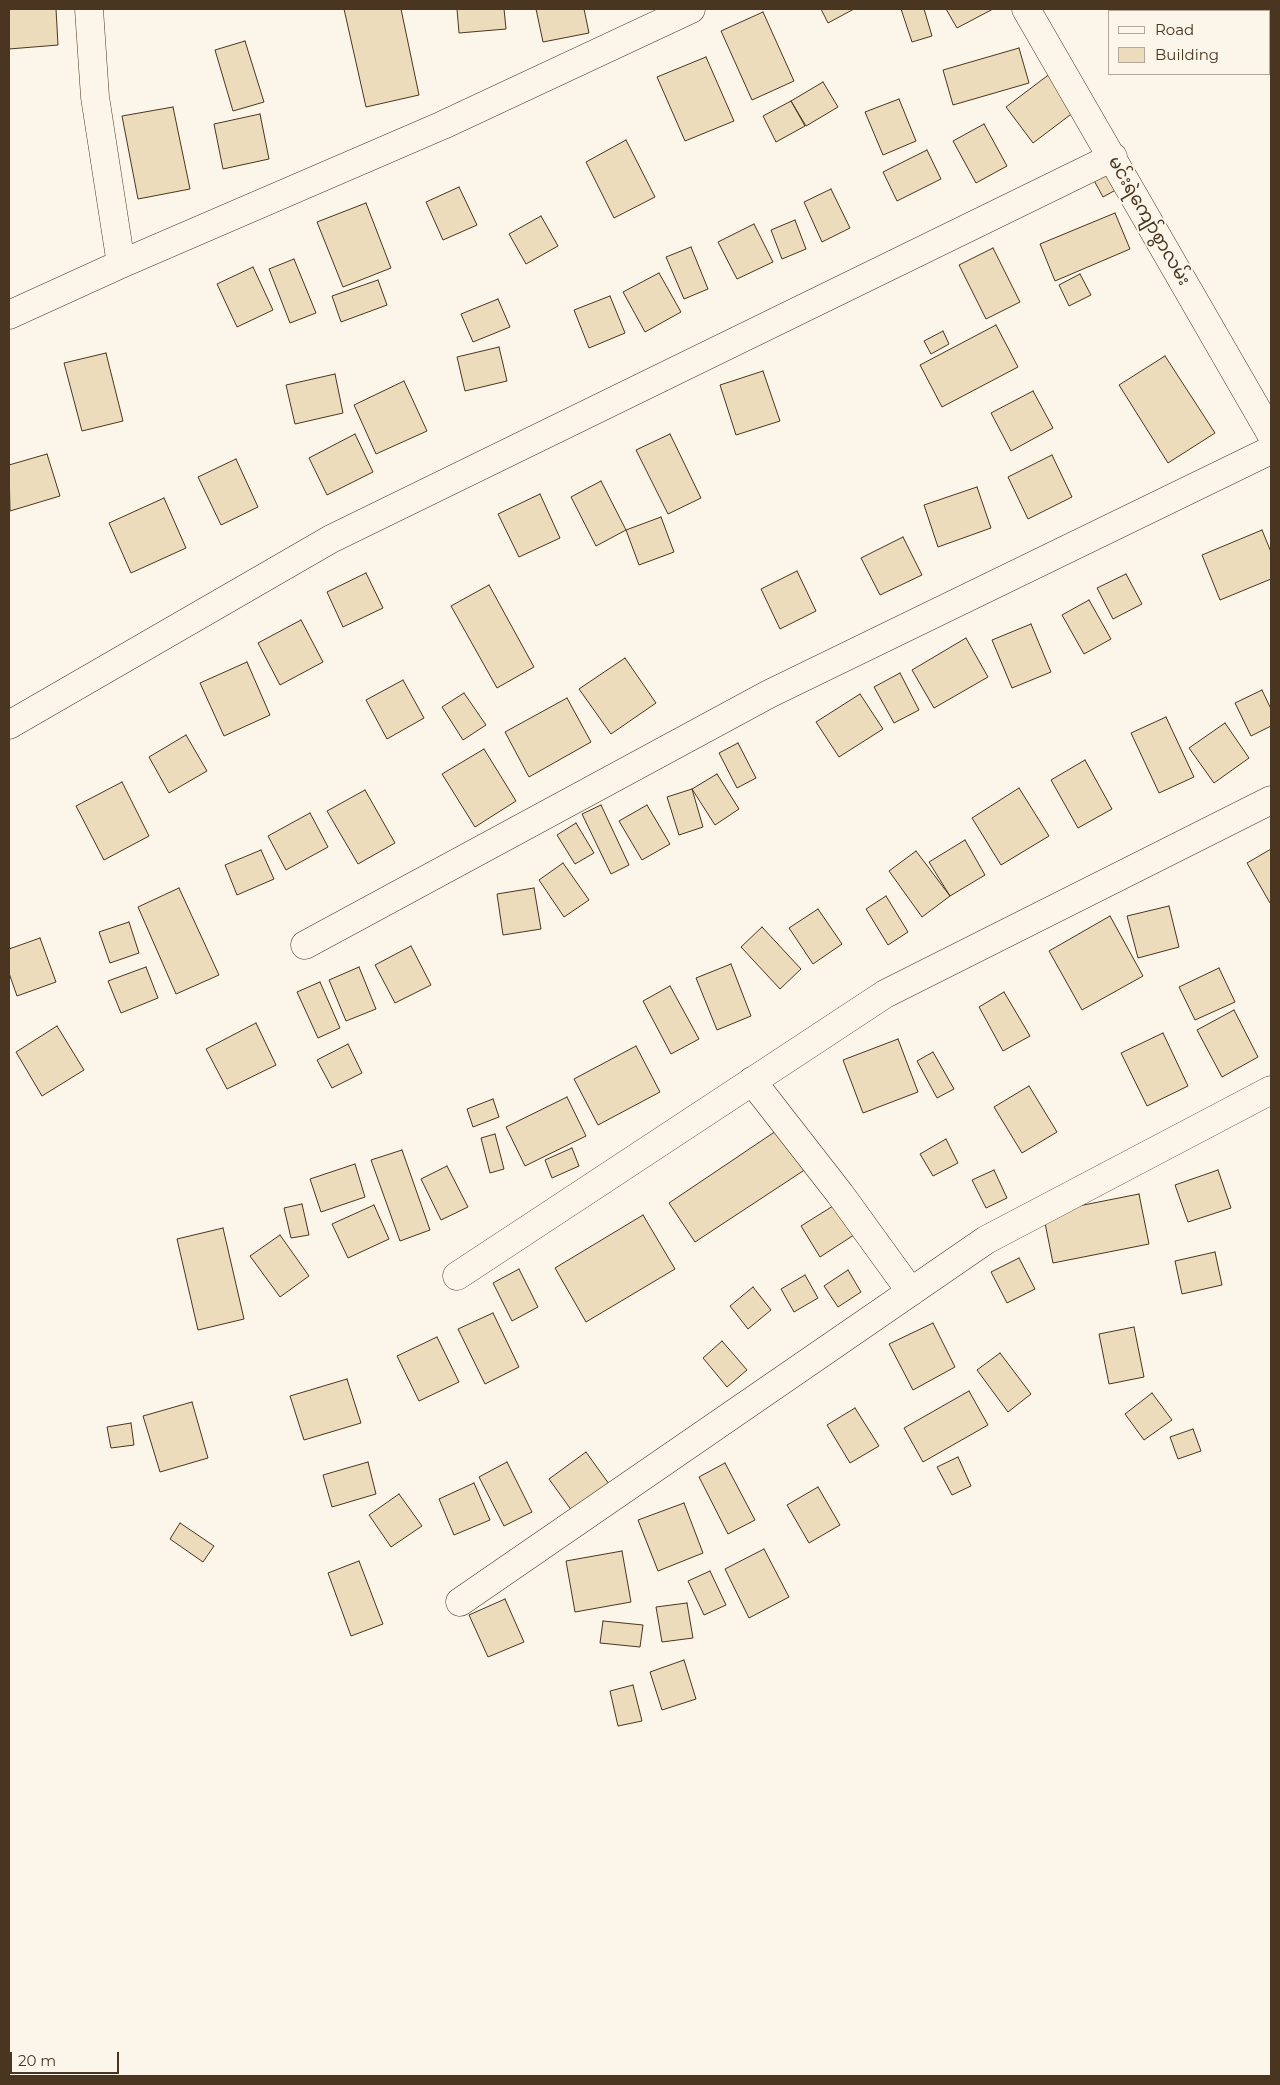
<!DOCTYPE html>
<html>
<head>
<meta charset="utf-8">
<style>
	body { margin:0 }
	#map { position:relative; width:1280px; height:2085px; overflow:hidden; background:#fbf6e9; font-family:Montserrat,sans-serif }
	canvas { display:block }
	.frame { position:absolute; inset:0; border:10px solid #4a3520; pointer-events:none }
	.legend { position:absolute; left:1108px; top:10px; width:162px; height:65px; box-sizing:border-box; background:#fbf6e9; border:1px solid #b4a999; margin:0; padding:6px 9px; list-style:none; font-size:15px; color:#4a3520 }
	.legend li { display:flex; align-items:center; gap:10px; height:25px }
	.legend b { width:25px; border:1px solid #b4a999 }
	.scale { position:absolute; left:10px; top:2052px; width:109px; height:22px; box-sizing:border-box; border:2px solid #4a3520; border-top:0; padding-left:6px; font-size:15px; line-height:18px; white-space:nowrap; color:#4a3520; -webkit-text-stroke:4px #fbf6e9; paint-order:stroke }
</style>
</head>
<body>
<div id="map">
<canvas width="1280" height="2085"></canvas>
<div class="frame"></div>
<ul class="legend">
<li><b style="height:6px;background:#fbf6e9"></b>Road</li>
<li><b style="height:14px;background:#ecdcbc"></b>Building</li>
</ul>
<div class="scale">20 m</div>
</div>
<script>
const ctx = document.querySelector('canvas').getContext('2d');
ctx.lineJoin = 'round';
function fillPath(path, color) { ctx.fillStyle = color; ctx.fill(path, 'evenodd'); }
const toPath = rows => new Path2D(rows.map(r => 'M' + r).join(''));
function trace(path, color, width, dash) { ctx.strokeStyle = color; ctx.lineWidth = width; ctx.lineCap = dash ? 'butt' : 'round'; ctx.setLineDash(dash || []); ctx.stroke(path); }
function label(font, color, halo, rows, align = 'center') {
  ctx.font = font + ' Montserrat,"Noto Sans Myanmar",sans-serif'; ctx.lineWidth = 4; ctx.setLineDash([]); ctx.textBaseline = 'middle'; ctx.strokeStyle = halo; ctx.fillStyle = color; for (const [text, x, y, turn = 0] of rows) {
    ctx.save(); ctx.translate(x, y); ctx.rotate((+turn || 0) * Math.PI / 180); ctx.textAlign = isNaN(turn) ? turn : align; if (halo) ctx.strokeText(text, 0, 0); ctx.fillText(text, 0, 0); ctx.restore();
  }
}
const building = toPath([
	[9,9,56,9,58,45,9,49,9,9],
	[344,9,401,9,419,95,366,107,344,9],
	[457,9,504,9,506,29,459,33,457,9],
	[536,9,584,9,589,33,543,42,536,9],
	[821,9,854,9,828,23,821,9],
	[901,9,924,9,932,36,912,42,901,9],
	[946,9,993,9,957,28,946,9],
	[763,12,794,81,752,100,721,31,763,12],
	[245,41,264,102,233,111,215,50,245,41],
	[1019,48,1029,83,953,105,943,70,1019,48],
	[706,57,734,121,685,141,657,77,706,57],
	[1051,73,1078,109,1033,143,1006,107,1051,73],
	[823,82,838,107,806,126,791,101,823,82],
	[899,99,916,141,883,155,865,112,899,99],
	[791,101,805,126,776,142,763,116,791,101],
	[173,107,190,189,138,199,122,116,173,107],
	[260,114,269,159,223,169,214,124,260,114],
	[984,124,1007,166,976,183,953,141,984,124],
	[626,140,655,197,614,218,586,162,626,140],
	[927,150,941,179,897,201,883,172,927,150],
	[1111,164,1123,186,1103,197,1091,175,1111,164],
	[459,187,477,225,443,240,426,202,459,187],
	[831,189,850,228,822,242,804,202,831,189],
	[366,203,391,268,343,287,317,222,366,203],
	[1115,213,1130,249,1055,281,1040,244,1115,213],
	[541,216,558,246,526,264,509,234,541,216],
	[795,220,806,249,782,259,771,230,795,220],
	[754,224,773,262,737,279,718,242,754,224],
	[691,247,708,289,684,299,666,257,691,247],
	[993,248,1020,302,986,319,959,265,993,248],
	[294,259,316,313,290,323,269,269,294,259],
	[253,267,273,310,237,327,217,284,253,267],
	[659,273,681,312,645,332,623,292,659,273],
	[1080,274,1091,295,1069,306,1059,285,1080,274],
	[378,280,387,305,341,322,332,296,378,280],
	[610,296,625,333,589,348,574,310,610,296],
	[498,299,510,327,473,342,461,314,498,299],
	[996,325,1018,367,942,407,920,365,996,325],
	[943,331,949,344,931,354,924,341,943,331],
	[499,347,507,381,465,391,457,357,499,347],
	[106,353,123,421,82,431,64,363,106,353],
	[1165,356,1215,433,1168,463,1119,385,1165,356],
	[763,371,780,421,736,435,720,385,763,371],
	[335,374,343,413,295,424,286,385,335,374],
	[404,381,427,431,376,454,354,405,404,381],
	[1033,391,1053,428,1011,451,991,413,1033,391],
	[355,434,373,472,327,495,309,458,355,434],
	[670,434,701,498,668,514,636,450,670,434],
	[47,454,60,496,10,511,9,465,47,454],
	[1052,455,1072,497,1028,519,1008,477,1052,455],
	[236,459,258,507,221,525,198,477,236,459],
	[601,481,626,530,596,546,571,497,601,481],
	[977,487,991,528,938,547,924,505,977,487],
	[540,494,560,538,519,557,498,514,540,494],
	[164,498,186,548,131,573,109,523,164,498],
	[661,517,674,552,639,565,626,530,661,517],
	[1262,530,1271,552,1271,579,1220,600,1202,555,1262,530],
	[903,537,922,575,880,595,861,558,903,537],
	[797,571,816,611,780,629,761,589,797,571],
	[366,573,383,608,343,627,327,592,366,573],
	[1126,574,1142,604,1113,619,1097,588,1126,574],
	[489,585,534,667,497,688,451,606,489,585],
	[1089,600,1111,639,1084,654,1062,615,1089,600],
	[301,620,323,662,280,685,258,643,301,620],
	[1031,624,1051,672,1012,688,992,640,1031,624],
	[966,638,988,677,934,708,912,670,966,638],
	[625,658,656,703,611,734,579,689,625,658],
	[247,662,270,715,224,736,200,683,247,662],
	[900,673,919,710,894,723,874,687,900,673],
	[403,680,424,718,387,739,366,700,403,680],
	[1262,690,1271,709,1271,726,1251,736,1235,703,1262,690],
	[464,693,486,725,463,740,442,707,464,693],
	[860,694,883,729,839,757,816,722,860,694],
	[567,698,591,742,529,777,505,732,567,698],
	[1166,717,1194,777,1159,793,1131,733,1166,717],
	[1225,723,1249,758,1214,783,1189,748,1225,723],
	[186,735,207,771,169,793,149,757,186,735],
	[738,743,756,778,737,788,719,753,738,743],
	[484,749,516,801,475,827,442,774,484,749],
	[1085,760,1112,809,1078,828,1051,780,1085,760],
	[717,774,739,809,715,825,692,789,717,774],
	[122,782,149,836,104,860,76,806,122,782],
	[1019,788,1049,836,1001,865,972,818,1019,788],
	[692,789,703,827,679,835,667,797,692,789],
	[365,790,395,843,358,864,327,811,365,790],
	[601,805,629,865,611,874,582,814,601,805],
	[647,805,670,844,642,860,619,821,647,805],
	[310,813,328,847,286,870,268,836,310,813],
	[576,823,594,853,575,864,557,835,576,823],
	[965,840,985,875,950,896,929,862,965,840],
	[1271,849,1271,902,1270,903,1247,863,1271,849],
	[261,850,274,879,237,895,225,865,261,850],
	[916,851,950,896,922,917,889,871,916,851],
	[563,863,589,900,564,917,539,880,563,863],
	[179,888,219,975,176,994,138,907,179,888],
	[534,888,541,929,503,935,497,894,534,888],
	[886,896,908,932,888,945,866,909,886,896],
	[1169,906,1179,947,1138,958,1127,916,1169,906],
	[818,909,842,944,813,964,789,928,818,909],
	[1110,916,1143,976,1082,1010,1049,951,1110,916],
	[129,922,139,953,110,963,99,932,129,922],
	[762,927,801,969,780,989,741,947,762,927],
	[40,938,56,982,17,996,9,973,9,949,40,938],
	[411,946,431,985,395,1003,375,965,411,946],
	[731,964,751,1016,717,1030,696,978,731,964],
	[146,967,158,998,121,1013,108,981,146,967],
	[359,967,376,1009,346,1021,329,980,359,967],
	[1219,968,1235,1002,1195,1020,1179,987,1219,968],
	[320,982,340,1028,318,1038,297,992,320,982],
	[670,986,699,1039,671,1054,643,1001,670,986],
	[1004,992,1030,1036,1003,1051,979,1007,1004,992],
	[1234,1010,1258,1057,1222,1077,1197,1030,1234,1010],
	[256,1023,276,1065,227,1089,206,1049,256,1023],
	[57,1026,84,1070,42,1096,16,1052,57,1026],
	[1163,1033,1188,1086,1147,1106,1121,1053,1163,1033],
	[898,1039,918,1092,863,1113,843,1060,898,1039],
	[348,1044,362,1073,332,1088,317,1060,348,1044],
	[636,1046,660,1092,598,1125,574,1079,636,1046],
	[933,1052,954,1089,937,1098,917,1061,933,1052],
	[1029,1086,1057,1132,1022,1153,994,1107,1029,1086],
	[567,1097,586,1136,525,1166,506,1127,567,1097],
	[493,1099,499,1117,473,1127,467,1109,493,1099],
	[779,1129,806,1169,695,1242,669,1203,779,1129],
	[495,1134,504,1169,490,1173,481,1138,495,1134],
	[946,1139,958,1163,933,1176,920,1154,946,1139],
	[572,1148,579,1166,552,1178,545,1160,572,1148],
	[402,1150,430,1230,400,1241,371,1160,402,1150],
	[355,1164,365,1197,321,1212,310,1179,355,1164],
	[447,1166,468,1207,441,1220,421,1179,447,1166],
	[994,1170,1007,1198,986,1208,972,1180,994,1170],
	[1218,1170,1231,1208,1188,1222,1175,1185,1218,1170],
	[1139,1194,1149,1244,1053,1263,1043,1213,1139,1194],
	[841,1201,860,1231,820,1257,801,1226,841,1201],
	[302,1204,309,1235,291,1238,284,1208,302,1204],
	[374,1205,389,1239,348,1258,332,1224,374,1205],
	[643,1215,675,1269,586,1322,555,1268,643,1215],
	[223,1228,244,1319,198,1330,177,1239,223,1228],
	[280,1235,309,1276,280,1297,250,1256,280,1235],
	[1215,1252,1222,1285,1182,1294,1175,1261,1215,1252],
	[1019,1258,1035,1289,1007,1303,991,1272,1019,1258],
	[519,1269,538,1307,512,1321,493,1283,519,1269],
	[848,1270,861,1292,838,1307,824,1286,848,1270],
	[805,1275,818,1298,794,1312,781,1289,805,1275],
	[753,1287,771,1310,748,1329,730,1306,753,1287],
	[493,1313,519,1367,485,1384,458,1329,493,1313],
	[933,1323,955,1367,913,1390,889,1344,933,1323],
	[1134,1327,1144,1377,1109,1384,1099,1334,1134,1327],
	[437,1337,459,1382,419,1401,397,1356,437,1337],
	[722,1341,747,1370,727,1387,703,1358,722,1341],
	[1000,1353,1031,1394,1008,1412,977,1370,1000,1353],
	[347,1379,361,1423,304,1440,290,1396,347,1379],
	[969,1391,988,1425,923,1462,904,1428,969,1391],
	[1152,1393,1172,1420,1144,1440,1125,1414,1152,1393],
	[192,1402,208,1458,160,1472,143,1416,192,1402],
	[855,1408,879,1446,850,1463,827,1425,855,1408],
	[131,1423,134,1445,111,1448,107,1427,131,1423],
	[1193,1429,1201,1451,1178,1459,1170,1437,1193,1429],
	[586,1452,609,1484,572,1511,549,1479,586,1452],
	[958,1457,971,1486,952,1495,937,1467,958,1457],
	[368,1462,376,1494,332,1507,323,1475,368,1462],
	[507,1462,532,1512,504,1526,479,1477,507,1462],
	[725,1463,755,1520,728,1534,699,1477,725,1463],
	[474,1483,490,1520,454,1535,439,1499,474,1483],
	[818,1487,840,1525,809,1543,787,1505,818,1487],
	[399,1494,422,1526,391,1547,369,1515,399,1494],
	[684,1503,703,1553,658,1571,638,1520,684,1503],
	[180,1523,214,1546,203,1562,170,1539,180,1523],
	[764,1549,789,1597,749,1618,725,1569,764,1549],
	[622,1551,631,1602,575,1612,566,1561,622,1551],
	[359,1561,383,1624,351,1636,328,1573,359,1561],
	[710,1571,726,1605,704,1615,688,1581,710,1571],
	[505,1599,524,1642,488,1657,469,1615,505,1599],
	[687,1603,693,1638,662,1642,656,1607,687,1603],
	[603,1621,643,1625,640,1647,600,1643,603,1621],
	[684,1660,696,1699,662,1710,650,1672,684,1660],
	[633,1685,642,1721,618,1726,610,1691,633,1685]
]);
const minor = toPath([
	[89,9,95,97,121,264],
	[1026,9,1271,434],
	[9,315,121,264,443,125,691,9],
	[9,725,331,539,1113,157],
	[305,945,769,694,1271,450],
	[752,1081,840,1194,911,1292],
	[457,1276,885,994,1271,800],
	[460,1602,986,1240,1271,1090]
]);
const streetNames = [
	["မင်းရဲကျော်စွာလမ်း",1149,221,60]
];
fillPath(building, '#ecdcbc');
trace(building, '#4a3520', 1);
trace(minor, '#4a3520', 29);
trace(minor, '#fbf6e9', 28);
label('18px', '#4a3520', '#fbf6e9', streetNames);
</script>
</body>
</html>
